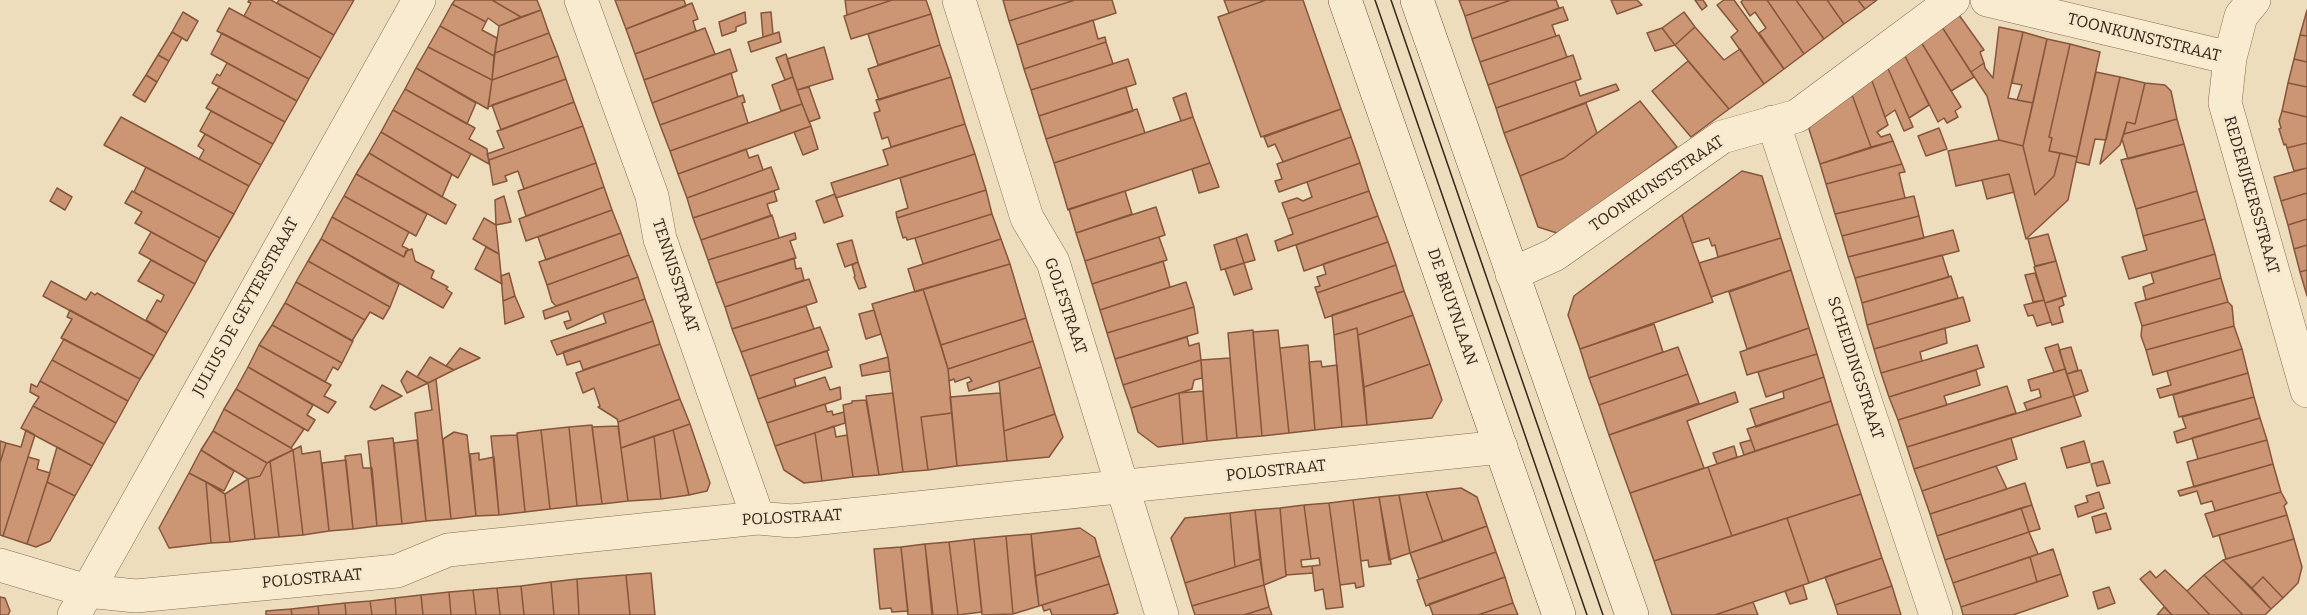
<!DOCTYPE html>
<html>
<head>
<meta charset="utf-8">
<style>
	body { margin:0 }
	canvas { display:block; background:#eeddbd }
</style>
</head>
<body>
<canvas width="2307" height="615"></canvas>
<script>
const ctx = document.querySelector('canvas').getContext('2d');
ctx.lineJoin = 'round';
function fillPath(path, color) { ctx.fillStyle = color; ctx.fill(path, 'evenodd'); }
const toPath = rows => new Path2D(rows.map(r => 'M' + r).join(''));
function trace(path, color, width, dash) { ctx.strokeStyle = color; ctx.lineWidth = width; ctx.lineCap = dash ? 'butt' : 'round'; ctx.setLineDash(dash || []); ctx.stroke(path); }
function label(font, color, halo, rows, align = 'center') {
  ctx.font = font + ' Bitter,serif'; ctx.lineWidth = 5; ctx.setLineDash([]); ctx.textBaseline = 'middle'; ctx.strokeStyle = halo; ctx.fillStyle = color; for (const [text, x, y, turn = 0] of rows) {
    ctx.save(); ctx.translate(x, y); ctx.rotate((+turn || 0) * Math.PI / 180); ctx.textAlign = isNaN(turn) ? turn : align; if (halo) ctx.strokeText(text, 0, 0); ctx.fillText(text, 0, 0); ctx.restore();
  }
}
const building = toPath([
	[249,0,271,0,334,35,321,58,244,16,251,3,248,2,249,0],
	[279,0,354,0,334,35,277,3,279,0],
	[455,0,492,0,521,17,499,26,488,18,486,22,452,4,455,0],
	[492,0,537,0,541,10,521,17,492,0],
	[615,0,684,0,686,6,626,29,615,0],
	[845,0,892,0,847,15,845,0],
	[892,0,926,0,931,14,851,39,844,16,892,0],
	[1003,0,1075,0,1009,21,1003,0],
	[1075,0,1112,0,1116,13,1017,45,1009,21,1075,0],
	[1224,0,1266,0,1229,13,1224,0],
	[1266,0,1303,0,1341,109,1261,137,1218,17,1266,0],
	[1459,0,1511,0,1465,16,1459,0],
	[1511,0,1556,0,1559,8,1472,39,1465,16,1511,0],
	[1611,0,1637,0,1642,5,1617,14,1611,0],
	[1695,0,1703,0,1707,6,1702,10,1695,0],
	[1724,0,1734,0,1784,69,1764,84,1731,37,1738,31,1717,5,1724,0],
	[1743,0,1767,0,1804,54,1784,69,1759,33,1766,28,1755,12,1750,16,1741,2,1743,0],
	[1767,0,1796,0,1824,39,1804,54,1767,0],
	[1796,0,1827,0,1844,24,1824,39,1796,0],
	[1827,0,1858,0,1865,9,1844,24,1827,0],
	[1858,0,1877,0,1865,9,1858,0],
	[692,3,698,19,693,21,696,31,635,54,626,29,692,3],
	[452,4,486,22,482,30,497,38,494,56,440,26,452,4],
	[1563,7,1568,20,1552,25,1556,36,1480,62,1472,39,1563,7],
	[229,8,321,58,309,79,217,31,229,8],
	[541,10,549,33,495,53,499,26,541,10],
	[2307,10,2307,36,2300,35,2307,10],
	[183,12,198,21,187,41,172,32,183,12],
	[745,12,746,23,736,27,736,31,722,36,719,22,745,12],
	[771,12,773,34,763,37,761,13,771,12],
	[1684,12,1695,27,1675,45,1662,28,1684,12],
	[931,14,940,45,878,65,868,34,931,14],
	[1959,15,1984,50,1980,52,1984,63,1971,72,1942,27,1959,15],
	[1093,20,1098,39,1105,37,1106,42,1024,69,1017,45,1093,20],
	[440,26,494,56,492,80,428,47,440,26],
	[1695,27,1724,60,1740,49,1764,84,1729,109,1675,45,1695,27],
	[1942,27,1974,77,1951,91,1921,42,1942,27],
	[1999,27,2023,32,2008,98,2033,103,2023,146,1999,140,1987,96,1971,72,1984,63,1985,68,1993,78,1999,27],
	[705,28,715,54,644,80,635,54,705,28],
	[1662,28,1675,45,1655,51,1647,33,1662,28],
	[172,32,182,38,169,61,158,55,172,32],
	[779,32,781,42,751,52,748,42,779,32],
	[2023,32,2047,39,2033,103,2017,100,2022,85,2012,83,2023,32],
	[222,33,309,79,297,101,211,54,222,33],
	[549,33,558,56,492,80,495,53,549,33],
	[1559,35,1567,57,1488,85,1480,62,1559,35],
	[2300,35,2307,36,2307,62,2294,59,2300,35],
	[2047,39,2070,44,2049,137,2052,138,2049,151,2060,153,2054,176,2035,195,2023,146,2047,39],
	[1106,42,1113,64,1031,90,1024,69,1106,42],
	[1921,42,1961,107,1955,111,1958,117,1947,123,1944,118,1938,122,1904,54,1921,42],
	[2070,44,2100,52,2077,157,2049,151,2052,138,2049,137,2070,44],
	[940,45,951,77,879,100,868,69,940,45],
	[428,47,492,80,488,109,416,68,428,47],
	[824,47,833,79,797,90,787,59,824,47],
	[730,49,737,71,652,103,644,80,730,49],
	[786,54,793,77,785,80,776,58,786,54],
	[1904,54,1929,105,1909,118,1887,66,1904,54],
	[158,55,169,61,157,82,146,75,158,55],
	[1573,55,1581,79,1496,108,1488,85,1573,55],
	[558,56,566,79,488,107,492,80,558,56],
	[1128,59,1136,84,1039,116,1031,90,1128,59],
	[2294,59,2307,62,2307,87,2288,83,2294,59],
	[1688,61,1729,109,1691,137,1652,91,1688,61],
	[227,63,297,101,285,122,212,83,217,74,220,76,227,63],
	[1887,66,1913,127,1904,131,1895,110,1885,117,1871,78,1887,66],
	[416,68,476,103,467,124,405,89,416,68],
	[2096,72,2120,77,2106,140,2095,139,2089,165,2076,162,2096,72],
	[731,73,738,97,660,125,652,103,731,73],
	[146,75,157,82,145,102,133,95,146,75],
	[793,77,802,104,781,111,772,85,793,77],
	[951,77,965,124,891,147,888,137,882,139,874,113,880,111,876,100,951,77],
	[2120,77,2145,83,2135,124,2127,122,2120,145,2100,164,2120,77],
	[1871,78,1888,125,1877,132,1881,137,1890,134,1893,141,1871,147,1851,92,1871,78],
	[566,79,574,102,501,130,492,105,566,79],
	[1575,81,1580,96,1616,84,1619,90,1504,133,1496,108,1575,81],
	[2145,83,2165,85,2171,91,2177,119,2124,134,2127,122,2135,124,2145,83],
	[2288,83,2307,87,2307,117,2282,111,2288,83],
	[219,87,285,122,273,144,206,108,219,87],
	[809,87,820,118,809,122,797,90,809,87],
	[1126,87,1133,111,1046,139,1039,116,1126,87],
	[405,89,475,128,469,139,487,149,489,164,393,110,405,89],
	[1851,92,1871,147,1820,164,1809,129,1813,120,1851,92],
	[1186,93,1193,117,1181,121,1173,98,1186,93],
	[743,95,745,102,742,103,748,123,670,151,660,125,743,95],
	[1640,101,1677,147,1560,234,1538,227,1520,176,1564,158,1640,101],
	[574,102,583,126,489,160,487,154,504,148,497,131,574,102],
	[1586,103,1597,133,1564,158,1520,176,1504,133,1586,103],
	[802,104,811,126,678,174,670,151,802,104],
	[1137,109,1145,133,1054,163,1046,139,1137,109],
	[1341,109,1351,137,1283,162,1275,144,1268,147,1264,137,1341,109],
	[393,110,471,154,458,178,381,132,393,110],
	[211,111,273,144,261,165,200,131,211,111],
	[2282,111,2307,117,2307,143,2287,148,2286,144,2284,145,2279,129,2281,128,2279,121,2282,111],
	[121,117,249,186,234,214,104,145,121,117],
	[1193,117,1210,163,1068,210,1054,163,1193,117],
	[2177,119,2184,144,2128,159,2122,139,2124,134,2177,119],
	[965,124,975,154,836,198,831,183,888,165,883,150,965,124],
	[583,126,596,163,524,189,518,171,505,176,507,181,493,185,489,160,583,126],
	[811,126,818,149,803,155,794,132,811,126],
	[1939,128,1947,149,1926,156,1918,136,1939,128],
	[381,132,452,174,442,197,369,153,381,132],
	[205,134,261,165,249,186,199,159,204,150,198,146,205,134],
	[1351,137,1360,163,1279,192,1275,181,1282,179,1277,164,1351,137],
	[1999,140,2023,146,2035,195,2054,176,2060,153,2077,157,2068,200,2026,239,2009,174,1956,186,1948,151,1999,140],
	[1893,141,1902,164,1826,184,1820,164,1893,141],
	[2307,143,2307,168,2294,171,2287,148,2307,143],
	[2184,144,2197,191,2136,209,2121,160,2184,144],
	[746,149,749,158,758,155,763,170,687,198,678,174,746,149],
	[369,153,456,205,446,224,356,174,369,153],
	[975,154,986,190,897,218,896,212,908,208,900,178,975,154],
	[596,163,604,187,526,216,518,191,596,163],
	[1210,163,1219,187,1199,193,1192,169,1210,163],
	[1360,163,1369,191,1288,219,1282,203,1297,198,1303,201,1312,197,1307,182,1360,163],
	[1902,164,1905,172,1899,173,1905,198,1835,214,1826,184,1902,164],
	[146,167,234,214,220,238,134,192,146,167],
	[771,167,779,189,693,218,687,198,771,167],
	[2307,168,2307,193,2281,201,2274,177,2307,168],
	[1742,171,1762,176,1781,238,1718,257,1715,245,1712,246,1709,238,1692,243,1682,215,1742,171],
	[356,174,427,214,416,236,344,196,356,174],
	[2009,174,2014,192,1987,199,1982,180,2009,174],
	[604,187,612,210,526,241,519,219,604,187],
	[57,188,72,197,65,210,50,201,57,188],
	[986,190,992,214,915,238,907,240,906,237,903,238,897,218,986,190],
	[132,191,220,238,206,262,135,223,142,212,125,203,132,191],
	[774,191,777,201,767,204,771,216,701,240,693,218,774,191],
	[1125,191,1132,214,1076,233,1069,209,1125,191],
	[1369,191,1378,216,1278,251,1275,241,1293,234,1288,219,1369,191],
	[2197,191,2205,219,2143,236,2136,209,2197,191],
	[2307,193,2307,219,2288,225,2281,201,2307,193],
	[835,194,843,216,824,223,816,201,835,194],
	[344,196,409,232,402,246,408,249,404,257,332,217,344,196],
	[504,196,511,222,496,225,495,200,504,196],
	[1914,196,1919,216,1842,236,1835,214,1914,196],
	[1156,207,1165,235,1085,261,1076,233,1156,207],
	[612,210,621,233,546,260,538,237,612,210],
	[992,214,1001,239,923,264,915,238,992,214],
	[772,215,779,238,708,260,701,240,772,215],
	[1682,215,1713,302,1580,349,1568,315,1574,296,1682,215],
	[1378,216,1388,242,1304,271,1296,245,1378,216],
	[1919,216,1924,238,1848,257,1842,236,1919,216],
	[332,217,404,257,406,251,412,249,415,261,434,271,431,278,448,287,446,289,452,293,443,308,321,239,332,217],
	[484,218,496,225,499,254,473,239,484,218],
	[2205,219,2215,254,2129,279,2122,257,2147,250,2143,236,2205,219],
	[2307,219,2307,245,2294,249,2288,225,2307,219],
	[1953,230,1959,251,1855,278,1848,257,1953,230],
	[151,232,206,262,195,284,139,253,151,232],
	[621,233,629,255,547,285,539,262,621,233],
	[795,233,796,239,790,241,796,258,716,283,708,260,795,233],
	[1247,234,1255,260,1244,263,1236,238,1247,234],
	[2048,234,2056,261,2035,266,2028,239,2048,234],
	[1159,237,1167,260,1092,284,1085,261,1159,237],
	[1236,238,1244,263,1221,270,1214,245,1236,238],
	[1781,238,1791,270,1711,297,1699,263,1781,238],
	[321,239,399,284,390,307,308,261,321,239],
	[1001,239,1010,264,915,292,908,269,1001,239],
	[852,240,858,262,845,267,837,244,852,240],
	[1388,242,1396,265,1317,293,1315,287,1320,286,1317,277,1326,274,1323,264,1388,242],
	[2307,245,2307,270,2300,272,2294,249,2307,245],
	[486,247,499,254,502,284,475,269,486,247],
	[2215,254,2221,278,2146,300,2143,287,2154,283,2151,273,2215,254],
	[629,255,638,277,556,306,552,302,547,285,629,255],
	[1942,255,1949,277,1862,303,1855,278,1942,255],
	[794,258,796,269,801,268,804,280,725,307,716,283,794,258],
	[151,260,195,284,167,333,146,320,157,300,161,302,164,295,138,281,151,260],
	[308,261,390,307,383,319,370,312,365,320,296,282,308,261],
	[1163,261,1170,287,1100,310,1092,284,1163,261],
	[2056,261,2066,296,2045,303,2034,267,2056,261],
	[858,262,866,287,859,289,854,277,855,276,852,265,858,262],
	[1244,263,1252,289,1234,295,1225,269,1244,263],
	[1010,264,1026,318,941,345,923,289,1010,264],
	[1396,265,1404,291,1325,318,1317,293,1396,265],
	[1791,270,1809,328,1747,349,1729,292,1791,270],
	[2307,270,2307,296,2300,272,2307,270],
	[509,273,515,296,503,301,501,276,509,273],
	[2035,273,2044,300,2033,302,2025,275,2035,273],
	[1951,276,1958,298,1867,325,1862,303,1951,276],
	[638,277,645,299,603,313,567,329,564,322,571,320,568,311,545,319,543,311,638,277],
	[2221,278,2228,302,2142,326,2135,303,2221,278],
	[809,279,817,302,732,329,725,307,809,279],
	[51,281,86,300,91,292,95,295,97,293,167,333,154,356,43,296,51,281],
	[296,282,365,320,352,341,285,303,296,282],
	[1186,282,1194,307,1107,333,1100,310,1186,282],
	[923,289,948,369,952,413,921,417,928,470,903,472,888,357,872,304,923,289],
	[1404,291,1413,315,1358,335,1357,328,1334,335,1332,315,1404,291],
	[515,296,524,317,505,324,503,301,515,296],
	[1963,297,1970,321,1874,349,1867,325,1963,297],
	[2062,298,2064,305,2059,307,2063,322,2052,325,2045,303,2062,298],
	[645,299,653,321,557,355,551,341,606,323,603,313,645,299],
	[2044,300,2051,322,2037,326,2033,315,2028,316,2024,305,2044,300],
	[2228,302,2232,306,2234,326,2146,350,2141,336,2142,326,2228,302],
	[285,303,353,341,342,363,272,325,285,303],
	[806,306,814,329,741,352,732,329,806,306],
	[1194,307,1198,333,1115,359,1107,333,1194,307],
	[70,310,154,356,140,379,61,338,72,319,67,317,70,310],
	[874,310,881,334,866,339,859,314,874,310],
	[1413,315,1430,364,1364,387,1358,335,1413,315],
	[1026,318,1033,341,948,369,941,345,1026,318],
	[653,321,660,344,583,370,580,361,567,365,563,352,653,321],
	[1654,324,1663,352,1589,378,1580,349,1654,324],
	[272,325,342,363,338,370,333,367,325,382,259,345,272,325],
	[2234,326,2242,349,2153,375,2146,350,2234,326],
	[820,327,829,350,750,376,741,352,820,327],
	[1357,328,1367,425,1342,427,1334,335,1357,328],
	[1809,328,1817,354,1747,375,1740,352,1809,328],
	[1945,328,1947,343,1920,352,1922,361,1881,373,1874,349,1945,328],
	[1253,330,1262,436,1237,438,1228,333,1253,330],
	[1278,330,1289,433,1262,436,1253,332,1278,330],
	[1187,337,1189,346,1199,343,1201,360,1123,385,1115,359,1187,337],
	[64,339,140,379,128,401,52,360,64,339],
	[1033,341,1041,367,969,391,967,383,972,381,969,377,955,382,954,379,949,381,948,369,1033,341],
	[660,344,680,399,618,422,617,419,598,407,600,406,594,388,583,393,576,373,660,344],
	[2058,344,2065,369,2054,372,2045,348,2058,344],
	[259,345,331,385,324,396,336,402,328,413,248,367,259,345],
	[1308,345,1315,430,1289,433,1280,348,1308,345],
	[1977,345,1984,367,1889,397,1881,373,1977,345],
	[1678,347,1688,374,1599,405,1589,378,1678,347],
	[2071,347,2078,370,2067,374,2059,350,2071,347],
	[460,348,480,358,454,370,446,366,460,348],
	[2242,349,2248,373,2160,398,2157,389,2171,385,2167,371,2242,349],
	[827,351,832,367,794,379,796,386,758,399,750,376,827,351],
	[1817,354,1824,377,1766,397,1758,372,1817,354],
	[430,357,446,366,454,370,428,383,417,377,430,357],
	[888,357,890,371,862,376,860,365,888,357],
	[1230,358,1237,438,1207,441,1201,360,1230,358],
	[52,360,128,401,116,423,40,381,52,360],
	[1201,360,1202,378,1194,380,1192,389,1131,408,1123,385,1201,360],
	[1321,361,1322,367,1337,365,1342,427,1315,430,1309,362,1321,361],
	[1430,364,1442,400,1432,418,1367,425,1364,387,1430,364],
	[248,367,313,405,307,415,315,420,308,431,236,389,248,367],
	[1041,367,1055,414,1004,431,999,381,1041,367],
	[2065,369,2074,396,2027,410,2024,403,2041,397,2039,389,2031,391,2028,380,2065,369],
	[1976,370,1980,385,1944,396,1947,405,1898,420,1889,397,1976,370],
	[2081,370,2088,391,2074,396,2067,374,2081,370],
	[407,371,417,377,428,383,407,393,401,381,407,371],
	[2248,373,2254,397,2179,417,2173,395,2248,373],
	[1688,374,1699,403,1609,435,1599,405,1688,374],
	[825,377,830,390,840,387,841,399,767,423,758,399,825,377],
	[1824,377,1831,401,1756,427,1750,409,1784,398,1783,391,1824,377],
	[436,379,451,519,426,521,415,413,432,410,428,383,436,379],
	[40,381,116,423,104,444,33,406,39,397,30,392,31,384,37,387,40,381],
	[382,385,402,396,375,410,370,407,382,385],
	[2007,386,2016,413,1907,447,1898,420,2007,386],
	[236,389,304,429,291,448,224,409,236,389],
	[1203,391,1207,441,1183,444,1179,393,1203,391],
	[1735,392,1738,402,1687,421,1704,468,1630,493,1609,435,1735,392],
	[893,393,903,472,879,475,866,396,893,393],
	[1000,393,1007,461,957,466,950,397,1000,393],
	[1179,393,1183,444,1158,447,1138,432,1131,408,1179,393],
	[2074,396,2081,416,1914,469,1907,447,2074,396],
	[2254,397,2260,418,2177,443,2174,432,2186,428,2182,417,2254,397],
	[680,399,690,424,621,448,618,422,680,399],
	[866,400,879,475,853,477,843,405,852,403,852,401,866,400],
	[1831,401,1838,424,1755,451,1747,429,1831,401],
	[825,404,827,412,832,411,833,415,844,412,845,423,775,446,767,423,825,404],
	[33,406,104,444,92,466,21,428,33,406],
	[224,409,291,448,293,450,267,463,213,431,224,409],
	[952,413,957,466,928,470,921,417,952,413],
	[1055,414,1063,437,1049,457,1007,461,1004,431,1055,414],
	[2260,418,2267,440,2198,459,2192,438,2260,418],
	[690,424,710,483,707,491,689,495,673,430,690,424],
	[1838,424,1861,494,1732,536,1708,467,1838,424],
	[592,425,602,504,577,506,569,427,592,425],
	[618,426,628,501,602,504,592,427,618,426],
	[834,426,836,437,847,435,853,477,822,481,815,433,834,426],
	[569,427,577,506,550,509,541,430,569,427],
	[26,430,35,435,3,536,0,535,0,463,6,443,21,447,26,430],
	[541,430,550,509,525,512,517,433,541,430],
	[673,430,689,495,661,499,654,436,673,430],
	[213,431,267,463,260,476,248,479,201,450,213,431],
	[454,432,467,435,476,516,451,519,443,439,454,432],
	[815,433,822,481,804,483,784,470,775,446,815,433],
	[517,435,525,512,499,515,491,436,517,435],
	[654,436,661,499,628,501,621,448,654,436],
	[393,438,402,524,377,526,368,441,393,438],
	[2011,438,2017,459,1922,491,1914,469,2011,438],
	[417,440,426,521,402,524,394,443,417,440],
	[1751,440,1755,451,1744,455,1740,443,1751,440],
	[2267,440,2273,464,2194,487,2187,462,2267,440],
	[0,441,6,443,0,463,0,441],
	[2084,441,2090,462,2067,468,2061,448,2084,441],
	[301,446,302,454,320,451,329,531,303,535,293,450,301,446],
	[1734,446,1737,457,1717,464,1713,453,1734,446],
	[57,447,92,466,75,496,47,482,57,447],
	[201,450,234,471,224,491,189,473,201,450],
	[293,450,303,535,279,537,270,461,293,450],
	[479,453,479,460,494,457,499,515,476,516,470,454,479,453],
	[361,454,363,468,372,468,377,526,353,529,345,456,361,454],
	[28,457,39,460,37,469,50,473,27,544,3,536,28,457],
	[346,460,353,529,329,531,322,463,346,460],
	[270,461,279,537,255,539,248,479,260,476,267,463,270,461],
	[2103,461,2110,483,2097,486,2091,464,2103,461],
	[2273,464,2281,492,2215,511,2212,501,2201,504,2197,491,2180,496,2178,491,2273,464],
	[1996,466,2007,489,1930,514,1922,491,1996,466],
	[1708,467,1732,536,1654,561,1630,493,1708,467],
	[189,473,206,482,211,543,169,548,159,528,189,473],
	[248,479,255,539,230,542,225,494,248,479],
	[47,482,75,496,50,541,36,547,27,544,47,482],
	[206,482,225,494,230,542,211,543,206,482],
	[2025,483,2032,505,1937,536,1930,514,2025,483],
	[1461,488,1477,497,1487,526,1443,542,1426,492,1461,488],
	[1426,492,1443,542,1410,553,1399,495,1426,492],
	[2099,492,2104,508,2078,517,2075,506,2088,502,2086,496,2099,492],
	[2281,492,2287,503,2284,506,2287,515,2213,537,2205,514,2281,492],
	[1861,494,1882,558,1809,583,1787,518,1861,494],
	[1399,495,1410,553,1389,560,1379,497,1399,495],
	[1379,497,1391,564,1369,567,1368,560,1361,561,1353,500,1379,497],
	[1353,500,1364,586,1356,588,1355,583,1340,585,1329,503,1353,500],
	[1329,503,1343,607,1326,609,1323,589,1315,591,1312,566,1320,565,1319,558,1311,559,1304,505,1329,503],
	[1304,505,1311,559,1301,560,1302,567,1312,566,1313,573,1286,575,1280,508,1304,505],
	[2032,505,2040,529,2029,532,2021,508,2032,505],
	[1280,508,1286,576,1264,585,1255,510,1280,508],
	[2021,508,2029,532,1945,560,1937,536,2021,508],
	[1255,510,1260,559,1235,567,1230,513,1255,510],
	[1230,513,1235,567,1185,583,1171,538,1185,518,1230,513],
	[2106,513,2111,529,2096,533,2092,517,2106,513],
	[2287,515,2294,539,2226,559,2219,535,2287,515],
	[1787,518,1809,583,1715,615,1672,615,1654,561,1787,518],
	[1487,526,1496,552,1419,579,1410,553,1487,526],
	[1080,528,1095,538,1100,556,1035,576,1031,534,1080,528],
	[2029,532,2038,554,1953,583,1945,560,2029,532],
	[1031,534,1039,606,1013,614,1006,536,1031,534],
	[1006,536,1013,614,982,615,974,539,1006,536],
	[974,539,982,612,958,615,949,542,974,539],
	[2294,539,2302,567,2298,583,2283,598,2263,577,2252,588,2223,560,2294,539],
	[949,542,958,615,933,615,925,544,949,542],
	[925,544,932,615,908,615,901,547,925,544],
	[901,547,908,611,892,612,891,608,880,609,874,549,901,547],
	[2053,549,2061,574,2037,582,2030,557,2053,549],
	[1496,552,1505,577,1426,606,1417,580,1496,552],
	[1100,556,1109,584,1039,606,1035,576,1100,556],
	[2030,557,2037,582,1961,607,1953,583,2030,557],
	[1882,558,1892,586,1835,605,1825,577,1882,558],
	[1260,559,1264,585,1192,606,1185,583,1260,559],
	[2223,560,2271,609,2265,615,2243,615,2204,575,2223,560],
	[2165,570,2187,591,2210,615,2172,615,2140,579,2150,571,2156,578,2165,570],
	[651,573,655,615,630,615,626,575,651,573],
	[2061,574,2068,596,2013,615,1963,615,1961,607,2061,574],
	[626,575,630,615,579,615,577,579,626,575],
	[2204,575,2243,615,2210,615,2187,591,2204,575],
	[1505,577,1513,603,1478,615,1433,615,1429,604,1505,577],
	[2263,577,2283,598,2271,609,2252,588,2263,577],
	[577,579,579,615,554,615,551,582,577,579],
	[551,582,554,615,524,615,521,586,551,582],
	[1109,584,1118,613,1112,615,1052,615,1050,609,1044,611,1042,605,1109,584],
	[1264,585,1269,607,1244,615,1195,615,1192,606,1264,585],
	[1803,585,1807,599,1790,604,1785,591,1803,585],
	[521,586,524,615,500,615,497,588,521,586],
	[1892,586,1901,615,1838,615,1835,605,1892,586],
	[2109,587,2115,603,2098,609,2093,592,2109,587],
	[497,588,500,615,476,615,473,590,497,588],
	[473,590,476,615,451,615,449,592,473,590],
	[449,592,451,615,423,615,421,595,449,592],
	[421,595,423,615,396,615,395,598,421,595],
	[0,597,5,598,10,611,8,615,0,615,0,597],
	[395,598,396,615,372,615,370,601,395,598],
	[370,601,372,615,346,615,345,603,370,601],
	[1753,602,1758,615,1715,615,1753,602],
	[345,603,346,615,319,615,318,606,345,603],
	[1513,603,1518,615,1478,615,1513,603],
	[318,606,319,615,292,615,291,609,318,606],
	[1269,607,1272,615,1244,615,1269,607],
	[2164,607,2172,615,2157,615,2164,607],
	[291,609,292,615,266,615,266,611,291,609]
]);
const street = toPath([
	[581,0,652,196,660,239,758,518],
	[959,0,1027,218,1053,262,1162,615],
	[1987,0,2230,58],
	[2254,0,2241,16,2230,58,2225,103,2307,391],
	[1773,122,1936,615],
	[1512,274,1554,255,1722,137,1797,116,1953,0],
	[0,565,87,591,136,596,397,571,448,550,758,518,792,521,1501,447],
	[74,615,419,0]
]);
const secondary = toPath([
	[1345,0,1559,615],
	[1417,0,1632,615]
]);
const tram = toPath([
	[1375,0,1587,615],
	[1391,0,1603,615]
]);
const streetNames = [
	["TOONKUNSTSTRAAT",2144,38,14],
	["TOONKUNSTSTRAAT",1657,184,-34],
	["REDERIJKERSSTRAAT",2251,195,74],
	["TENNISSTRAAT",675,276,72],
	["GOLFSTRAAT",1065,306,71],
	["JULIUS DE GEYTERSTRAAT",246,307,-61],
	["DE BRUYNLAAN",1452,307,71],
	["SCHEIDINGSTRAAT",1855,368,72],
	["POLOSTRAAT",1276,471,-6],
	["POLOSTRAAT",792,518,-3],
	["POLOSTRAAT",312,579,-5]
];
fillPath(building, '#cc9573');
trace(building, '#85563c', 1.5);
trace(street, '#856e57', 34);
trace(secondary, '#674f3a', 34);
trace(street, '#f9ebd0', 33);
trace(secondary, '#f9ebd0', 33);
trace(tram, '#35271b', 1.5);
label('16px', '#35271b', '#f5e8cd', streetNames);
</script>
</body>
</html>
